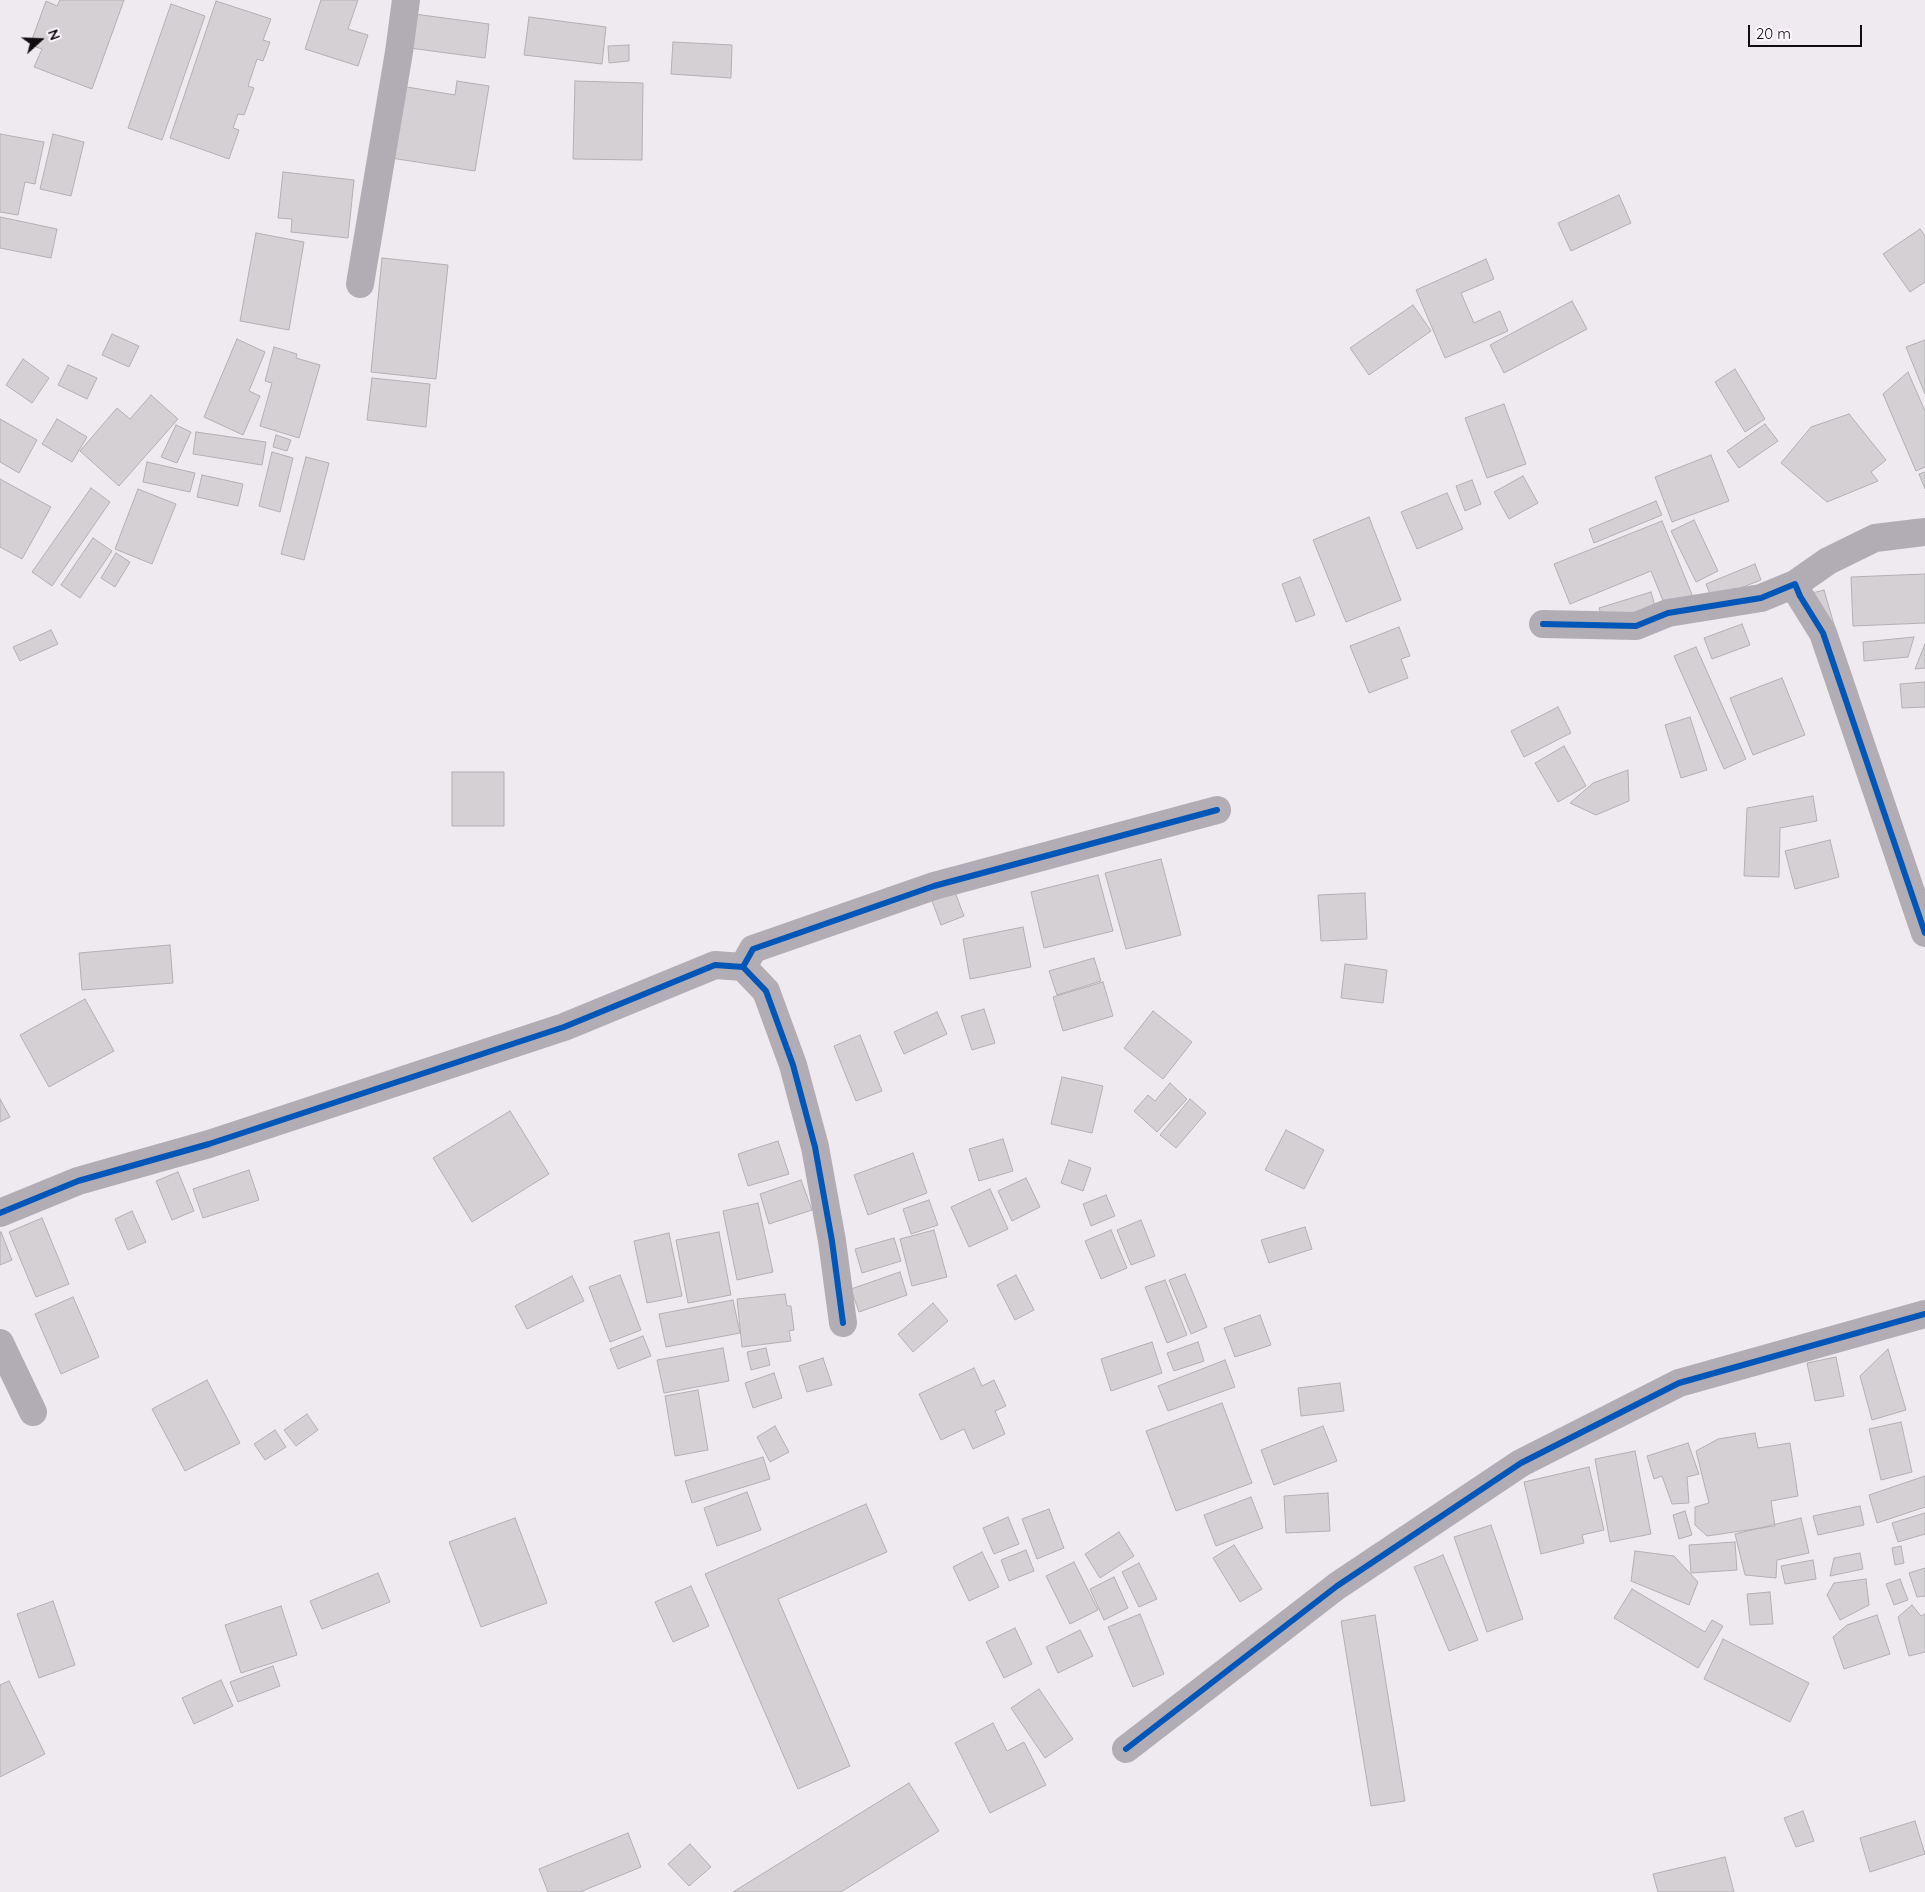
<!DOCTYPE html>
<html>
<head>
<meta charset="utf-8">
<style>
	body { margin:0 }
	#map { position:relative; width:1925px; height:1892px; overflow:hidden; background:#eeeaef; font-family:Quicksand,sans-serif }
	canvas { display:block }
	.north { position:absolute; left:15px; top:15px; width:50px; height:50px; -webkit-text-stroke:4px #fdf6fe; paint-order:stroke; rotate:70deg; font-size:14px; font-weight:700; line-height:20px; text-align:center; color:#100d10 }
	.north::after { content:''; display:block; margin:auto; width:18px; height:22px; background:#100d10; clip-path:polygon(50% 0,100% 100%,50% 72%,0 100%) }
	.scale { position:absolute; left:1748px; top:25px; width:114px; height:22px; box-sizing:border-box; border:2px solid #100d10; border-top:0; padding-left:6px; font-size:15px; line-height:18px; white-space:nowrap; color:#100d10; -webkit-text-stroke:4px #fdf6fe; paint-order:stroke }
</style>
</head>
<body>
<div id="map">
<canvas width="1925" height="1892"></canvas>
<div class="north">N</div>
<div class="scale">20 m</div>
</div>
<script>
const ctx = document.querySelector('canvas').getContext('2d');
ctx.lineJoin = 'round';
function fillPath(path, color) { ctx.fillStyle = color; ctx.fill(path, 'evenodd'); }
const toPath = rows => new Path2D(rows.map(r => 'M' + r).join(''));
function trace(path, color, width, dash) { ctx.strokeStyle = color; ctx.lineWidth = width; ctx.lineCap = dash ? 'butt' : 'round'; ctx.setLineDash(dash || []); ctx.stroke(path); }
const building = toPath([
	[60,0,124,0,92,89,34,67,42,49,30,45,46,1,57,6,60,0],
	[321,0,358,0,348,29,368,35,358,66,305,49,321,0],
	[216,1,271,19,263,40,270,42,263,61,257,59,248,86,254,88,244,115,238,114,233,128,239,130,229,159,170,138,216,1],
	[171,4,205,16,162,140,128,128,171,4],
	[407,13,489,24,485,58,402,47,407,13],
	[529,17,606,27,602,64,524,55,529,17],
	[673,42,732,45,731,78,671,74,673,42],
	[629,45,629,61,609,63,608,46,629,45],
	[457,81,489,86,475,171,391,158,401,86,455,95,457,81],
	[575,81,643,83,642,160,573,159,575,81],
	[0,134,44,142,35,184,25,182,18,215,0,212,0,134],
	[53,134,84,142,71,196,40,189,53,134],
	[283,172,354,180,348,238,291,232,292,219,278,218,283,172],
	[1619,195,1631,223,1571,251,1558,223,1619,195],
	[0,217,57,229,51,258,0,248,0,217],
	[1920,229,1925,236,1925,282,1910,292,1883,254,1920,229],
	[256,233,304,242,289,330,240,321,256,233],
	[382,258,448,265,436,379,371,372,382,258],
	[1486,259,1494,279,1461,293,1474,323,1500,311,1508,331,1445,358,1416,290,1486,259],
	[1572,301,1587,329,1504,373,1490,345,1572,301],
	[1413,305,1431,331,1369,375,1350,348,1413,305],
	[112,334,139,346,129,367,102,355,112,334],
	[237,339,265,352,249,391,260,396,243,435,204,417,237,339],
	[1925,340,1925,394,1906,347,1925,340],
	[274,347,297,354,296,358,320,365,299,438,260,426,272,383,265,381,274,347],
	[23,359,49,378,32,403,6,385,23,359],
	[68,365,97,378,87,399,58,385,68,365],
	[1735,369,1765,419,1745,432,1715,382,1735,369],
	[1908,372,1925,411,1925,467,1916,471,1883,394,1908,372],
	[372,378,430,384,426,427,367,420,372,378],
	[151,395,178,419,119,486,80,451,117,408,130,419,151,395],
	[1504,404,1526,464,1487,478,1465,418,1504,404],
	[1849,414,1886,460,1871,472,1878,481,1827,502,1781,463,1811,427,1849,414],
	[0,419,37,440,19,473,0,462,0,419],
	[57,419,87,437,72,462,42,444,57,419],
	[1765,424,1778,441,1739,468,1727,451,1765,424],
	[176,425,191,432,177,463,161,457,176,425],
	[196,432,266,442,262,465,193,454,196,432],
	[276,435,291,440,287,451,273,447,276,435],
	[272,452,293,458,280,512,259,506,272,452],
	[1711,455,1729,501,1672,522,1655,477,1711,455],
	[306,457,329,463,304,560,281,554,306,457],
	[147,462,195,473,190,492,143,482,147,462],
	[1925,472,1925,489,1919,474,1925,472],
	[202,475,243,484,238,506,197,497,202,475],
	[1523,476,1538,503,1509,519,1494,492,1523,476],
	[0,479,51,507,22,559,0,547,0,479],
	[1472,480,1481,504,1465,511,1456,486,1472,480],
	[91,488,110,502,52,586,32,572,91,488],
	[138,489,176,504,152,564,115,549,138,489],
	[1447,493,1463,529,1417,549,1401,512,1447,493],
	[1656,501,1662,515,1594,543,1589,529,1656,501],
	[1369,517,1401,600,1346,622,1313,540,1369,517],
	[1694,520,1718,571,1696,582,1671,531,1694,520],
	[1662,521,1695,602,1668,613,1651,571,1570,604,1554,564,1662,521],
	[93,538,112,551,80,598,61,585,93,538],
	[116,553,130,562,115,587,101,578,116,553],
	[1755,564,1761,580,1712,599,1706,584,1755,564],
	[1925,574,1925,623,1853,626,1851,577,1925,574],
	[1300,577,1315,615,1296,622,1282,584,1300,577],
	[1824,590,1837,635,1800,596,1824,590],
	[1651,592,1656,609,1602,617,1599,608,1651,592],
	[1742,624,1750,645,1712,659,1704,638,1742,624],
	[1399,627,1410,656,1401,659,1408,678,1369,693,1350,646,1399,627],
	[51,630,58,644,20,661,13,647,51,630],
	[1914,637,1908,657,1864,661,1863,642,1914,637],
	[1925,644,1925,668,1915,669,1925,644],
	[1696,647,1746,759,1724,769,1674,656,1696,647],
	[1782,678,1805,735,1753,755,1730,698,1782,678],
	[1925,682,1925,707,1902,708,1900,684,1925,682],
	[1558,707,1571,733,1524,757,1511,731,1558,707],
	[1690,717,1707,770,1681,778,1665,725,1690,717],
	[1564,746,1586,786,1558,802,1535,763,1564,746],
	[1628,770,1629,801,1596,815,1570,803,1593,783,1628,770],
	[452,772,504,772,504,826,452,826,452,772],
	[1813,796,1817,821,1780,828,1779,877,1744,876,1747,808,1813,796],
	[1830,840,1839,877,1795,889,1785,851,1830,840],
	[1161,859,1181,935,1126,949,1105,873,1161,859],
	[1098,875,1113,931,1044,948,1031,892,1098,875],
	[955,892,964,916,941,925,932,901,955,892],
	[1365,893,1367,939,1321,941,1318,895,1365,893],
	[1023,927,1031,967,970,979,963,939,1023,927],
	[170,945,173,983,82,990,79,953,170,945],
	[1094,958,1101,981,1057,995,1049,971,1094,958],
	[1345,964,1387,970,1383,1003,1341,998,1345,964],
	[1103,982,1113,1016,1063,1031,1053,997,1103,982],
	[85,999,114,1051,49,1087,20,1035,85,999],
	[984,1009,995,1043,972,1050,961,1016,984,1009],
	[1153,1011,1192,1042,1163,1079,1124,1048,1153,1011],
	[937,1012,947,1034,904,1054,894,1032,937,1012],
	[860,1035,882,1091,856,1101,834,1046,860,1035],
	[1062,1077,1103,1086,1092,1133,1051,1124,1062,1077],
	[1170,1083,1187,1099,1157,1132,1134,1111,1148,1095,1155,1101,1170,1083],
	[0,1099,10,1117,0,1122,0,1099],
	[1190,1099,1206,1113,1176,1148,1160,1135,1190,1099],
	[510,1111,549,1174,472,1222,433,1158,510,1111],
	[1286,1130,1324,1150,1304,1189,1265,1170,1286,1130],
	[1003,1139,1013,1171,979,1181,969,1149,1003,1139],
	[778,1141,789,1174,748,1186,738,1154,778,1141],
	[913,1153,927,1193,868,1215,854,1175,913,1153],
	[1069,1160,1091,1168,1083,1191,1061,1183,1069,1160],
	[249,1170,259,1200,203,1218,193,1189,249,1170],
	[178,1172,194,1211,172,1220,156,1181,178,1172],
	[1026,1178,1040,1207,1012,1221,998,1191,1026,1178],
	[801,1180,812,1210,769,1224,760,1194,801,1180],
	[990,1189,1008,1229,969,1247,951,1207,990,1189],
	[1106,1195,1115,1216,1091,1226,1083,1204,1106,1195],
	[929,1200,938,1225,911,1234,903,1209,929,1200],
	[758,1203,773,1272,737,1280,723,1211,758,1203],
	[132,1211,146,1242,128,1250,115,1219,132,1211],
	[42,1218,69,1284,36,1297,9,1232,42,1218],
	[1141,1220,1155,1256,1131,1265,1117,1230,1141,1220],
	[1305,1227,1312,1249,1269,1263,1261,1240,1305,1227],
	[934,1230,947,1277,912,1286,900,1239,934,1230],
	[1111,1230,1127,1268,1101,1279,1085,1241,1111,1230],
	[1,1232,12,1260,0,1265,0,1233,1,1232],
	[719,1232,731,1295,688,1303,676,1240,719,1232],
	[669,1233,682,1296,647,1303,634,1241,669,1233],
	[894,1238,901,1261,862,1273,855,1249,894,1238],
	[900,1272,907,1295,859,1312,851,1289,900,1272],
	[1185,1274,1207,1327,1191,1334,1169,1280,1185,1274],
	[620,1275,641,1330,610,1342,589,1287,620,1275],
	[1016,1275,1034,1310,1015,1320,997,1285,1016,1275],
	[572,1276,584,1301,527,1329,515,1306,572,1276],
	[1165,1280,1187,1335,1167,1343,1145,1287,1165,1280],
	[785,1294,787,1306,791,1306,794,1330,789,1331,791,1341,742,1347,737,1299,785,1294],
	[73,1297,99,1357,61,1374,35,1314,73,1297],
	[733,1300,740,1333,666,1347,659,1314,733,1300],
	[933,1303,948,1321,913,1352,898,1334,933,1303],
	[1260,1315,1271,1345,1235,1357,1224,1328,1260,1315],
	[643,1336,651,1356,618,1369,610,1349,643,1336],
	[1152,1342,1162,1373,1111,1391,1101,1359,1152,1342],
	[1198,1342,1204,1361,1174,1371,1167,1353,1198,1342],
	[723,1348,729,1381,664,1393,657,1360,723,1348],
	[766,1348,770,1365,751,1370,747,1352,766,1348],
	[1888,1349,1906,1410,1872,1420,1860,1376,1888,1349],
	[1836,1357,1844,1396,1815,1401,1807,1363,1836,1357],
	[823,1358,832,1385,807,1392,799,1366,823,1358],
	[1225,1360,1235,1387,1168,1411,1158,1386,1225,1360],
	[974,1368,982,1386,994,1380,1006,1406,995,1411,1005,1434,973,1449,964,1429,941,1440,919,1394,974,1368],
	[774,1373,782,1398,753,1408,745,1383,774,1373],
	[207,1380,240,1443,185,1471,152,1409,207,1380],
	[1340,1383,1344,1411,1301,1416,1298,1388,1340,1383],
	[698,1390,708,1450,675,1456,665,1396,698,1390],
	[1222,1403,1252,1483,1176,1511,1146,1431,1222,1403],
	[307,1414,318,1430,296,1446,284,1430,307,1414],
	[1901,1422,1912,1472,1881,1480,1869,1429,1901,1422],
	[775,1426,789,1452,770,1462,757,1437,775,1426],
	[1323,1426,1337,1461,1274,1485,1261,1450,1323,1426],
	[275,1430,286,1447,265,1460,254,1444,275,1430],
	[1755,1433,1758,1448,1790,1443,1798,1496,1771,1501,1775,1526,1707,1536,1695,1525,1695,1507,1709,1503,1696,1451,1718,1439,1755,1433],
	[1688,1443,1699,1474,1687,1477,1689,1503,1672,1504,1662,1476,1654,1479,1647,1456,1688,1443],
	[1635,1451,1651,1534,1610,1542,1595,1459,1635,1451],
	[763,1457,770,1479,692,1503,685,1481,763,1457],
	[1589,1467,1604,1530,1582,1535,1584,1543,1541,1554,1524,1482,1589,1467],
	[1925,1476,1925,1507,1877,1523,1869,1495,1925,1476],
	[747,1492,761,1530,717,1546,704,1508,747,1492],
	[1328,1493,1330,1531,1286,1533,1284,1496,1328,1493],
	[1251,1497,1263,1528,1216,1546,1204,1515,1251,1497],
	[866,1504,887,1552,778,1599,850,1766,798,1789,705,1574,866,1504],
	[1860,1506,1864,1525,1818,1535,1813,1516,1860,1506],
	[1049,1509,1064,1548,1037,1559,1022,1519,1049,1509],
	[1685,1511,1692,1535,1679,1539,1673,1515,1685,1511],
	[1925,1513,1925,1534,1898,1542,1892,1523,1925,1513],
	[1008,1517,1019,1544,994,1554,983,1528,1008,1517],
	[515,1518,547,1603,481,1627,449,1542,515,1518],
	[1801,1518,1809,1553,1777,1560,1776,1578,1745,1575,1735,1534,1801,1518],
	[1491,1525,1523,1619,1487,1632,1454,1537,1491,1525],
	[1119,1532,1134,1556,1100,1578,1085,1554,1119,1532],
	[1735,1542,1737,1570,1691,1573,1689,1545,1735,1542],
	[1234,1545,1262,1589,1240,1602,1213,1558,1234,1545],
	[1901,1546,1904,1563,1895,1565,1892,1548,1901,1546],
	[1026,1550,1034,1571,1009,1581,1001,1560,1026,1550],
	[1635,1551,1674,1556,1698,1582,1689,1605,1631,1581,1635,1551],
	[982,1552,999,1587,969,1601,953,1567,982,1552],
	[1860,1553,1863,1569,1830,1576,1834,1558,1860,1553],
	[1443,1555,1478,1640,1449,1651,1414,1567,1443,1555],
	[1813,1560,1816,1579,1785,1584,1781,1566,1813,1560],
	[1074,1562,1098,1610,1070,1624,1046,1576,1074,1562],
	[1139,1563,1157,1599,1139,1607,1122,1572,1139,1563],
	[1925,1568,1925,1596,1917,1597,1909,1573,1925,1568],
	[378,1573,390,1602,322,1629,310,1601,378,1573],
	[1114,1577,1128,1608,1104,1620,1090,1589,1114,1577],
	[1866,1579,1869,1605,1840,1620,1827,1595,1834,1583,1866,1579],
	[1900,1579,1908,1600,1894,1605,1886,1584,1900,1579],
	[691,1586,709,1626,673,1642,655,1602,691,1586],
	[1632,1589,1705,1632,1712,1620,1723,1626,1698,1668,1614,1618,1632,1589],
	[1770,1592,1773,1624,1750,1625,1747,1594,1770,1592],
	[53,1601,75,1665,39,1678,17,1614,53,1601],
	[1912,1605,1921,1616,1925,1614,1925,1652,1909,1656,1898,1617,1912,1605],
	[281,1606,297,1655,241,1673,225,1625,281,1606],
	[1140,1614,1164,1674,1133,1687,1108,1627,1140,1614],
	[1375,1615,1405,1801,1371,1806,1341,1621,1375,1615],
	[1877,1615,1890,1654,1844,1669,1833,1637,1847,1625,1877,1615],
	[1015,1628,1032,1664,1004,1678,986,1642,1015,1628],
	[1080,1630,1093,1656,1058,1673,1046,1647,1080,1630],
	[1723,1639,1809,1683,1790,1722,1704,1679,1723,1639],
	[273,1666,280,1686,238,1702,230,1682,273,1666],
	[221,1680,233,1706,194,1724,182,1698,221,1680],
	[9,1681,45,1754,0,1777,0,1685,9,1681],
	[1039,1689,1073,1739,1045,1758,1011,1708,1039,1689],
	[993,1723,1007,1751,1024,1742,1046,1785,990,1813,955,1743,993,1723],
	[909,1783,939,1831,841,1892,733,1892,909,1783],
	[1803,1811,1814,1841,1796,1847,1784,1818,1803,1811],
	[1915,1821,1925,1854,1870,1872,1860,1838,1915,1821],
	[628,1833,641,1867,580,1892,548,1892,539,1869,628,1833],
	[690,1844,711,1867,689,1886,668,1864,690,1844],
	[1725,1857,1734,1892,1658,1892,1653,1874,1725,1857]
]);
const minor = toPath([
	[360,284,399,52,406,0],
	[1795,584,1828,561,1875,538,1925,532],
	[1543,624,1636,626,1668,613,1761,598,1795,584,1800,596,1823,633,1925,933],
	[743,967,753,949,934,886,1217,810],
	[0,1213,78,1181,209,1144,564,1027,715,965,743,967,766,991,793,1065,815,1147,832,1241,843,1323],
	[0,1343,33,1412],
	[1126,1749,1337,1586,1521,1463,1679,1383,1925,1314]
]);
const cycleway = toPath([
	[1543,624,1636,626,1668,613,1761,598,1795,584,1800,596,1823,633,1925,933],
	[743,967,753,949,934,886,1217,810],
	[0,1213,78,1181,209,1144,564,1027,715,965,743,967,766,991,793,1065,815,1147,832,1241,843,1323],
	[1126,1749,1337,1586,1521,1463,1679,1383,1925,1314]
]);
fillPath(building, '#d4d0d4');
trace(building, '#b3b0b3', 1);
trace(minor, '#b2acb4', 28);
trace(cycleway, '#0057b8', 6);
</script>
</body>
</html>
